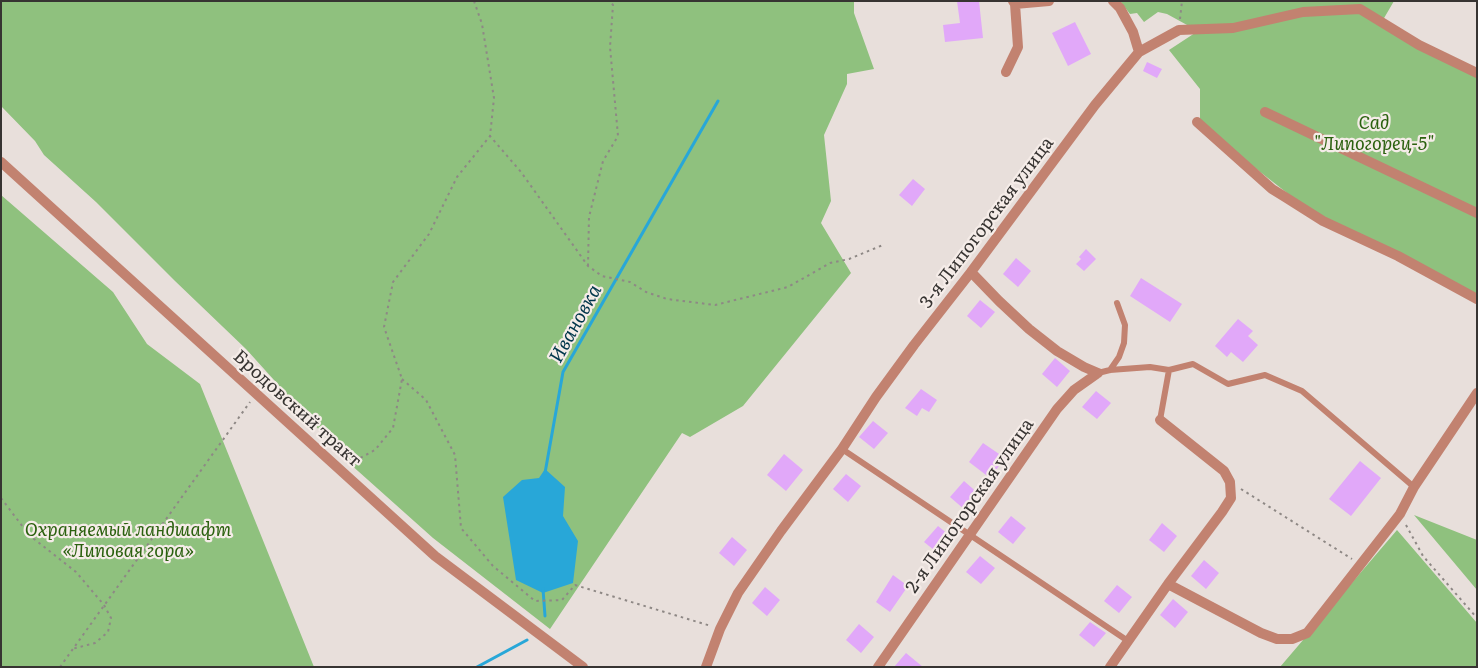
<!DOCTYPE html>
<html>
<head>
<meta charset="utf-8">
<style>
	body { margin:0 }
	#map { position:relative; width:1478px; height:668px; overflow:hidden; background:#e8dfdb; font-family:Literata,serif }
	canvas { display:block }
	.frame { position:absolute; inset:0; border:2px solid #373432; pointer-events:none }
</style>
</head>
<body>
<div id="map">
<canvas width="1478" height="668"></canvas>
<div class="frame"></div>
</div>
<script>
const ctx = document.querySelector('canvas').getContext('2d');
ctx.lineJoin = 'round';
function fillPath(path, color) { ctx.fillStyle = color; ctx.fill(path, 'evenodd'); }
const toPath = rows => new Path2D(rows.map(r => 'M' + r).join(''));
function trace(path, color, width, dash) { ctx.strokeStyle = color; ctx.lineWidth = width; ctx.lineCap = dash ? 'butt' : 'round'; ctx.setLineDash(dash || []); ctx.stroke(path); }
function label(font, color, halo, rows, align = 'center') {
  ctx.font = font + ' Literata,serif'; ctx.lineWidth = 4.5; ctx.setLineDash([]); ctx.textBaseline = 'middle'; ctx.strokeStyle = halo; ctx.fillStyle = color; for (const [text, x, y, turn = 0] of rows) {
    ctx.save(); ctx.translate(x, y); ctx.rotate((+turn || 0) * Math.PI / 180); ctx.textAlign = isNaN(turn) ? turn : align; if (halo) ctx.strokeText(text, 0, 0); ctx.fillText(text, 0, 0); ctx.restore();
  }
}
const green = toPath([
	[1,1,854,1,854,13,874,69,847,74,847,84,824,135,831,201,821,223,851,273,743,406,690,437,682,433,550,629,433,538,349,463,246,349,175,281,96,202,44,155,35,141,1,106],
	[1120,1,1394,1,1380,25,1477,73,1477,300,1323,221,1200,125,1200,89,1169,50,1198,31,1167,14,1158,12,1144,22,1137,13,1130,14],
	[1,195,113,292,147,344,200,384,314,667,1,667],
	[1414,515,1477,540,1477,590],
	[1397,530,1477,623,1477,667,1280,667]
]);
const water = toPath([
	[545,469,565,487,563,516,578,541,573,583,543,593,516,580,503,497,522,480,539,478]
]);
const stream = toPath([
	[545,473,563,372,718,101],
	[543,589,545,616],
	[477,667,527,640]
]);
const building = toPath([
	[957,1,979,1,983,38,945,42,943,25,960,23],
	[1075,22,1091,54,1068,66,1052,33],
	[1147,62,1162,69,1157,78,1143,71],
	[913,179,925,189,912,206,899,195],
	[1086,249,1096,259,1084,271,1076,264,1081,259,1079,257],
	[1016,258,1031,271,1018,287,1003,274],
	[1141,278,1182,304,1170,322,1130,296],
	[980,300,995,312,981,328,967,316],
	[1238,319,1253,331,1248,336,1258,345,1243,362,1231,352,1227,357,1215,346],
	[1055,358,1070,371,1057,387,1042,374],
	[921,389,937,400,929,412,922,408,917,416,905,408],
	[1096,391,1111,403,1097,419,1082,407],
	[873,421,888,433,874,449,859,437],
	[983,443,1005,458,990,478,969,462],
	[784,454,803,470,786,491,767,475],
	[1360,461,1381,478,1351,516,1329,499],
	[846,474,861,486,848,502,833,489],
	[964,481,979,494,965,510,950,497],
	[1011,516,1026,528,1013,544,998,532],
	[1162,523,1177,536,1164,552,1149,540],
	[938,526,953,538,939,554,924,542],
	[732,537,747,550,734,566,719,553],
	[980,556,995,568,981,584,966,572],
	[1204,560,1219,573,1206,589,1191,576],
	[893,575,908,586,890,612,876,602],
	[1117,585,1132,597,1119,613,1104,601],
	[765,587,780,600,767,616,752,603],
	[1173,599,1188,612,1175,628,1160,615],
	[1090,622,1106,633,1094,647,1079,635],
	[859,624,874,637,861,653,846,640],
	[906,653,923,667,894,667]
]);
const path = toPath([
	[474,1,482,24,494,98,490,136,521,172,588,266,602,276,630,282,646,292,667,299,715,305,788,287,830,263,849,259,883,245],
	[1180,19,1182,1],
	[588,266,589,217,603,161,618,136,610,47,613,5,610,1],
	[402,379,426,400,455,455,461,528,493,566,535,601,562,600,575,585,711,626],
	[349,464,375,450,393,428,402,379,384,327,393,282,429,234,457,177,490,136],
	[1241,489,1352,559],
	[1,498,29,535,76,572,104,605,111,618,108,632,95,643,72,649],
	[1406,525,1423,556,1477,618],
	[60,667,250,402]
]);
const service = toPath([
	[1110,370,1119,357,1124,343,1125,325,1117,303],
	[1098,373,1110,370,1150,367,1169,370,1193,364,1228,384,1265,375,1302,391,1414,487],
	[1160,420,1169,370],
	[842,449,1128,641]
]);
const minor = toPath([
	[1113,1,1120,8,1133,32,1139,52],
	[1015,4,1049,1],
	[1006,72,1018,47,1015,4,1013,1],
	[1265,112,1477,213],
	[1197,122,1272,189,1285,197,1323,221,1398,256,1477,299],
	[971,272,999,301,1029,329,1057,351,1084,367,1098,373],
	[1168,584,1261,633,1277,639,1292,639,1307,633,1400,514,1414,487,1477,393],
	[706,667,720,629,738,593,781,531,842,449,876,397,914,345,971,272,1095,105,1139,52,1179,30,1233,28,1303,12,1360,9,1419,45,1477,73],
	[878,667,1057,409,1074,390,1098,373],
	[1110,667,1168,584,1222,512,1231,498,1230,482,1224,471,1160,420]
]);
const tertiary = toPath([
	[1,162,435,556,583,667]
]);
const parkNames = [
	["Сад",1374,124],
	["\"Липогорец-5\"",1374,145],
	["Охраняемый ландшафт",128,531],
	["«Липовая гора»",128,552]
];
const streetNames = [
	["3-я Липогорская улица",987,223,-53],
	["Бродовский тракт",297,409,42],
	["2-я Липогорская улица",970,506,-55]
];
const waterNames = [
	["Ивановка",576,324,-61]
];
fillPath(green, '#8fc17e');
fillPath(water, '#28a7d8');
trace(stream, '#28a7d8', 3);
fillPath(building, '#e1a8f9');
trace(path, '#8e8885', 2, [2.5, 4]);
trace(service, '#c28270', 6);
trace(minor, '#c28270', 10);
trace(tertiary, '#c28270', 10);
label('italic 18px', '#2b610f', '#f5ece8', parkNames);
label('18px', '#373432', '#f5ece8', streetNames);
label('italic 19px', '#00364b', '#f5ece8', waterNames);
</script>
</body>
</html>
